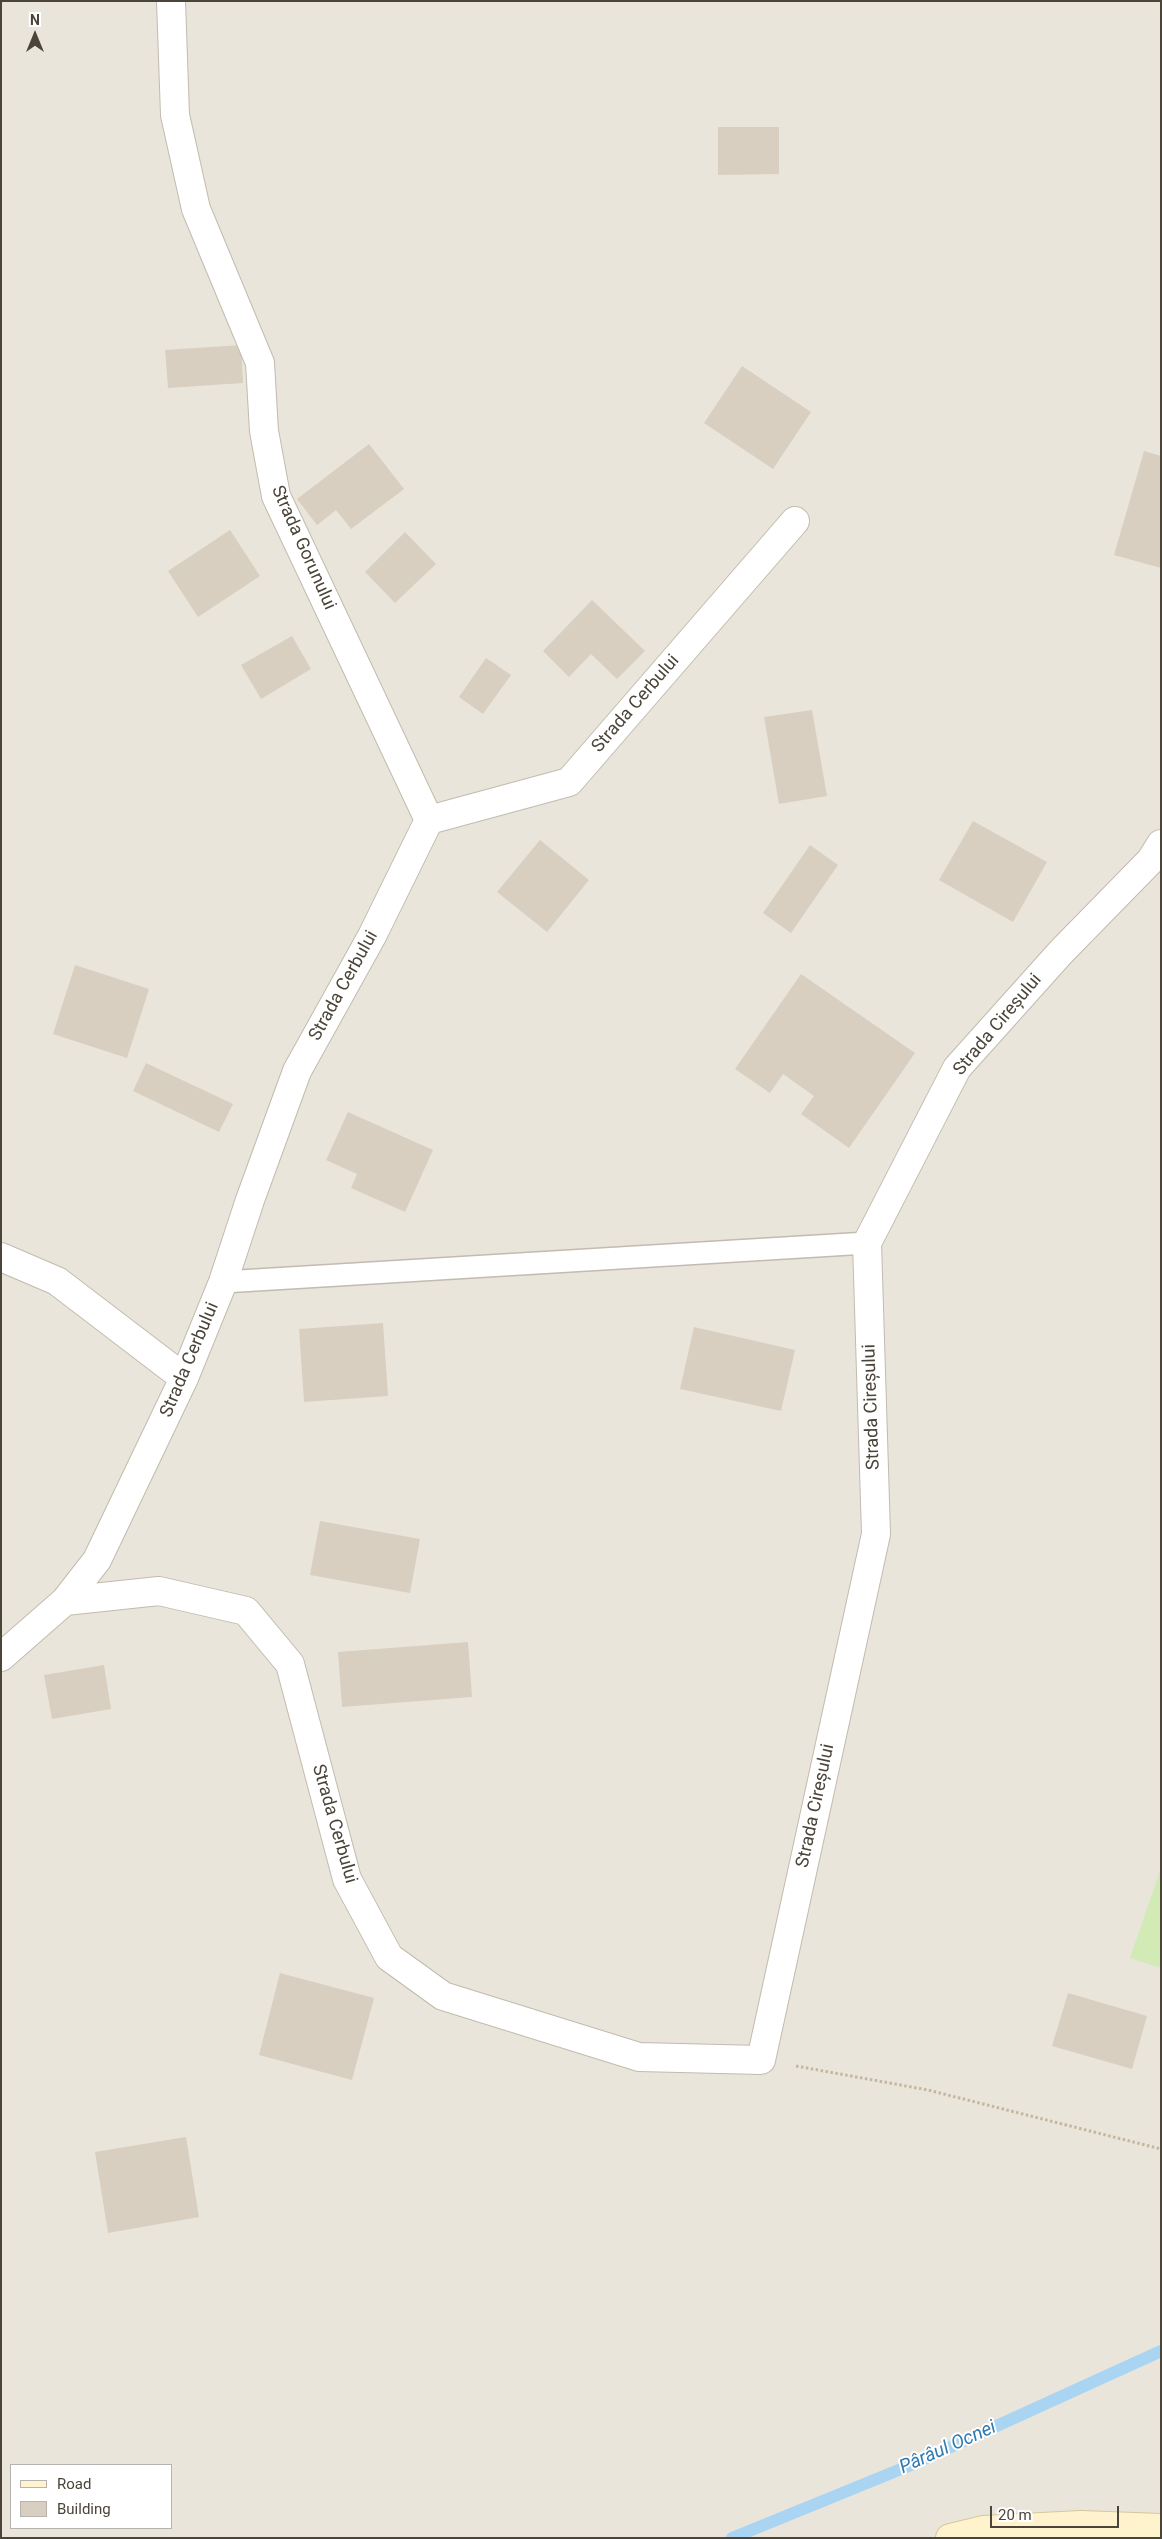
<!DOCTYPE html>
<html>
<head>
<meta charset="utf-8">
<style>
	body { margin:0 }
	#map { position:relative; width:1162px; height:2539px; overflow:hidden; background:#f6f3ec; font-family:Roboto,sans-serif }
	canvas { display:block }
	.frame { position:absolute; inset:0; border:2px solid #4b4439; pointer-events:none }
	.legend { position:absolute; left:10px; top:2464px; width:162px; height:65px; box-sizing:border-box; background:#fff; border:1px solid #b7b4b0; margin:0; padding:6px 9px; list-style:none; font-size:15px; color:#4b4439 }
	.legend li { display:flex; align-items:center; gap:10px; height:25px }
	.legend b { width:25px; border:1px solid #b7b4b0 }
	.north { position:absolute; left:10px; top:10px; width:50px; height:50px; -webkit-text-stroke:4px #fff; paint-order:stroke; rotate:0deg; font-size:14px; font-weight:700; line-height:20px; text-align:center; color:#4b4439 }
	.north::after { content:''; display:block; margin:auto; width:18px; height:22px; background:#4b4439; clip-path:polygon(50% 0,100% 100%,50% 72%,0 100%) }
	.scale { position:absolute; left:990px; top:2506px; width:129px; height:22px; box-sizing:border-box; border:2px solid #4b4439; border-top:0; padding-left:6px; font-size:15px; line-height:18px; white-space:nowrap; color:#4b4439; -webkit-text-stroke:4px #fff; paint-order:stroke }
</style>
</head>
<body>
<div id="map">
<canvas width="1162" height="2539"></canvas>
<div class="frame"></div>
<ul class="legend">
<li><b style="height:6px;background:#fff3cd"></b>Road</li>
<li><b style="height:14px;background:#d8cfc1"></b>Building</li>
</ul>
<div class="north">N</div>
<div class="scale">20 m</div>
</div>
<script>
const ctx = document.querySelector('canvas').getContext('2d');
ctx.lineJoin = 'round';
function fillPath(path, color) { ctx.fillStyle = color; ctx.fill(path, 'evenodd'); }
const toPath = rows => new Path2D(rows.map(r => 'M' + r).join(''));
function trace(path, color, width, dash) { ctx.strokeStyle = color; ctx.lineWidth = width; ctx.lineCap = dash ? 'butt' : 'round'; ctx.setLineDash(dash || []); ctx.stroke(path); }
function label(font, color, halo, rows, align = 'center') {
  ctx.font = font + ' Roboto,sans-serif'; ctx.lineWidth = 4; ctx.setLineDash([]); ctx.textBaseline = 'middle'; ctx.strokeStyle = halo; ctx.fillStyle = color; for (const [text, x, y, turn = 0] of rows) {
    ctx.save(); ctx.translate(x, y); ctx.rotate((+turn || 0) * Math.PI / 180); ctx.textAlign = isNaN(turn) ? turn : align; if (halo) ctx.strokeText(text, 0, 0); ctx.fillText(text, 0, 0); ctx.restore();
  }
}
const residential = toPath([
	[1,1,1161,1,1161,2538,1,2538],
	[11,2465,171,2465,171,2528,11,2528]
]);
const green = toPath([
	[1161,1868,1161,1968,1130,1958]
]);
const stream = toPath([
	[732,2538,911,2465,1161,2351]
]);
const building = toPath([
	[718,127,779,127,779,174,718,175],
	[241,345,243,383,168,388,165,350],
	[742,366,811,412,773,469,704,423],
	[369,444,404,489,351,529,336,510,317,525,297,499],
	[1144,451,1161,456,1161,568,1114,555],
	[230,530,260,576,198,617,168,571],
	[405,532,436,564,395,603,365,572],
	[592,600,645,651,617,679,591,654,569,677,543,651],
	[292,636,311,669,261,699,241,665],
	[486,658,511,675,483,714,459,697],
	[812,710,827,796,779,804,764,717],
	[973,821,1047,862,1013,922,939,880],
	[540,840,589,880,547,932,497,892],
	[810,845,838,865,791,933,763,913],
	[75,965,149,989,127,1058,53,1034],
	[801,974,915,1053,849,1148,801,1114,814,1096,783,1074,770,1093,735,1069],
	[146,1063,233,1104,219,1132,133,1091],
	[348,1112,433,1150,405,1212,351,1188,357,1174,326,1160],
	[383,1323,388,1396,304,1402,299,1329],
	[694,1327,795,1350,781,1411,680,1389],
	[320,1521,420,1539,410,1593,310,1575],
	[468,1642,472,1697,342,1707,338,1652],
	[104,1665,111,1709,52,1719,44,1675],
	[280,1973,374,1998,352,2080,259,2055],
	[1068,1993,1147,2016,1132,2069,1052,2046],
	[186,2137,199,2217,108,2233,95,2152]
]);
const path = toPath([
	[796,2066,928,2090,1161,2149]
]);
const service = toPath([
	[223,1282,867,1243]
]);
const minor = toPath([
	[171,1,175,115,196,209,260,363,264,431,276,496,429,820],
	[1,1257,57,1281,184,1378],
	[65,1601,159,1591,246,1611,290,1664,347,1879,389,1957,443,1996,639,2057,761,2060,876,1534,867,1243,957,1068,1061,952,1151,860,1161,844],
	[1,1657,65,1601,97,1560,184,1378,223,1282,250,1200,297,1071,372,936,429,820,569,782,795,521]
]);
const secondary = toPath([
	[950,2538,983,2530,1081,2525,1161,2528]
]);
const streetNames = [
	["Strada Gorunului",303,548,66],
	["Strada Cerbului",636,704,-49],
	["Strada Cerbului",344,986,-61],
	["Strada Cireșului",998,1025,-50],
	["Strada Cerbului",190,1360,-67],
	["Strada Cireșului",872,1407,-92],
	["Strada Cireșului",816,1806,-78],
	["Strada Cerbului",334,1824,74]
];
const waterNames = [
	["Pârâul Ocnei",948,2448,-24]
];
fillPath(residential, '#eae5da');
fillPath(green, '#d2eab5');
trace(stream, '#a9d4f2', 12);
fillPath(building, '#d8cfc1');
trace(service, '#c2bbae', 24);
trace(minor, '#c2bbae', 30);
trace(secondary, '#d6c79b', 30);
trace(path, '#c4b79f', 3, [2.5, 2.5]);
trace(service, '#fff', 21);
trace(minor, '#fff', 28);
trace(secondary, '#fff3cd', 28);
label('18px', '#4b4439', '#fff', streetNames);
label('italic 19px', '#2e7ab2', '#fff', waterNames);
</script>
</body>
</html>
